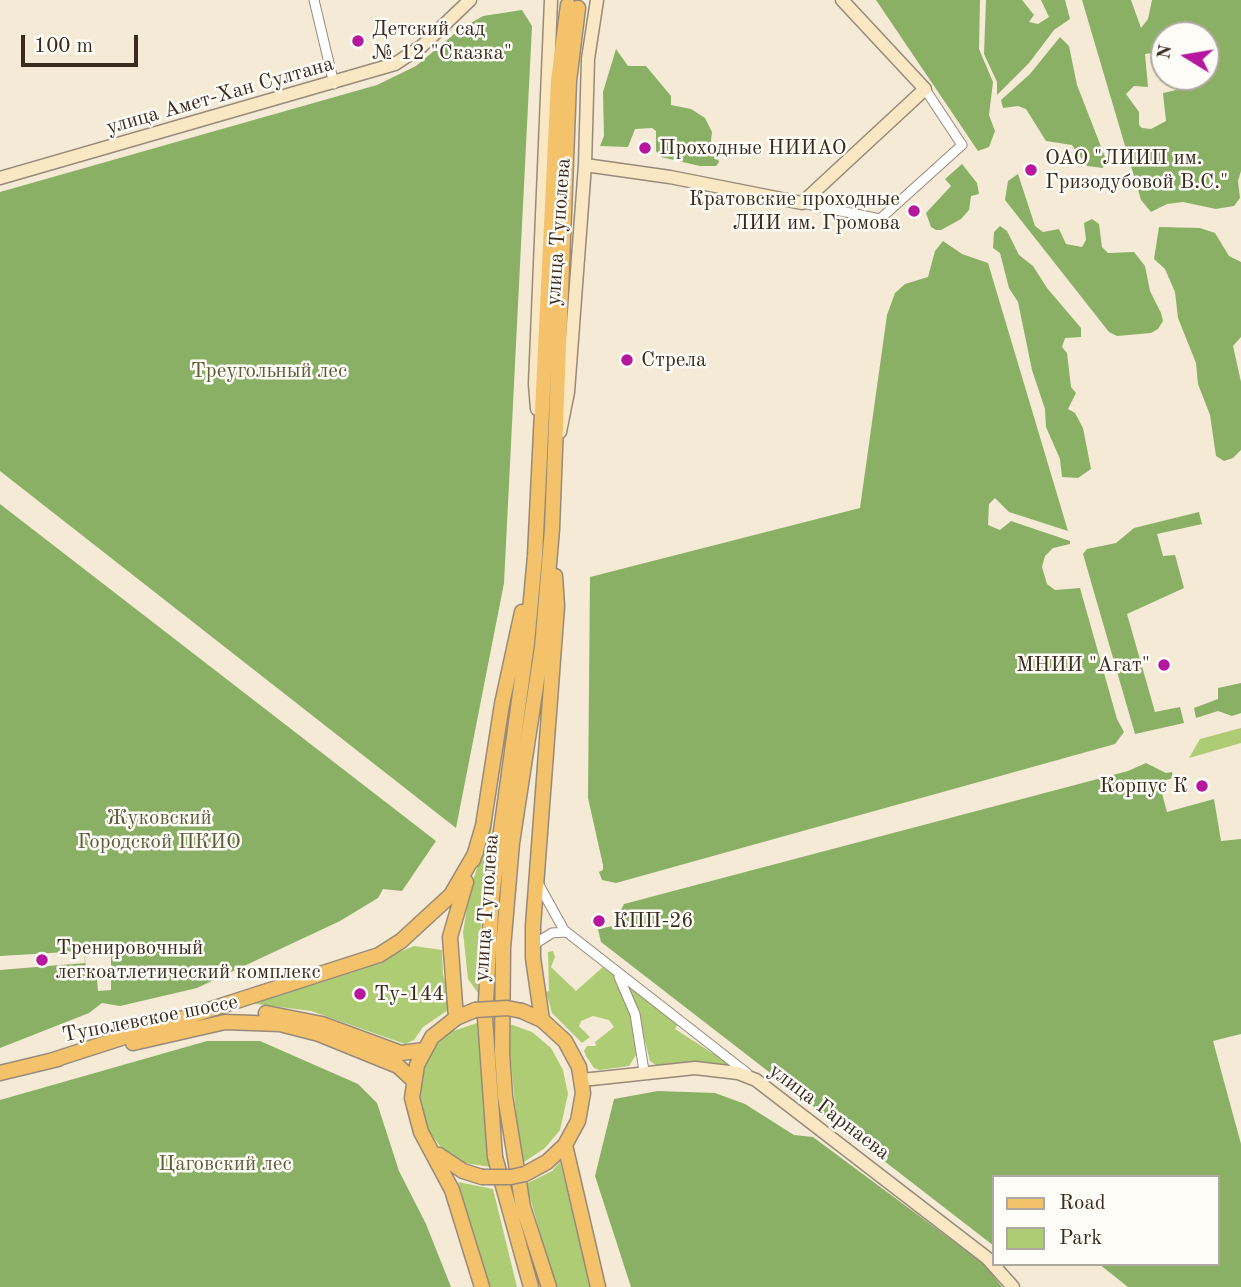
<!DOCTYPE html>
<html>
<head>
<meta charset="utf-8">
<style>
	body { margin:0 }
	#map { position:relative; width:1241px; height:1287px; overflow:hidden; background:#f4ead5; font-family:"Old Standard TT",serif }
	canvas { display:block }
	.legend { position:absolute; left:992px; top:1175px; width:228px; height:91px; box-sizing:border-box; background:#fdfcf7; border:2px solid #afa8a0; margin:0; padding:9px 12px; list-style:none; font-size:21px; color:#3b2a1e }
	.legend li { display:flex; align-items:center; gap:14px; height:35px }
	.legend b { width:35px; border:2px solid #afa8a0 }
	.north { position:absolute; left:1150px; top:21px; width:70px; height:70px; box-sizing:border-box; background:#fdfcf7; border:2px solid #afa8a0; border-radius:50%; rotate:281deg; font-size:19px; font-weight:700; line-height:28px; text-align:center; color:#3b2a1e }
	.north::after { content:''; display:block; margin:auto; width:24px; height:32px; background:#b5179e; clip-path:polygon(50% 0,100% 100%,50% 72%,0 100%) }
	.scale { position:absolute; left:21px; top:35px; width:117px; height:32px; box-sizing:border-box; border:4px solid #3b2a1e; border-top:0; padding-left:9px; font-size:21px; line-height:24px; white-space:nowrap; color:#3b2a1e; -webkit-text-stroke:5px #fdfcf7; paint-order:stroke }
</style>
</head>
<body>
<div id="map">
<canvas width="1241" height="1287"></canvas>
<ul class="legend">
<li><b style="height:9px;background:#f3c26a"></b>Road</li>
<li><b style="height:19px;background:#adcc74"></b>Park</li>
</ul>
<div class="north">N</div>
<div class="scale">100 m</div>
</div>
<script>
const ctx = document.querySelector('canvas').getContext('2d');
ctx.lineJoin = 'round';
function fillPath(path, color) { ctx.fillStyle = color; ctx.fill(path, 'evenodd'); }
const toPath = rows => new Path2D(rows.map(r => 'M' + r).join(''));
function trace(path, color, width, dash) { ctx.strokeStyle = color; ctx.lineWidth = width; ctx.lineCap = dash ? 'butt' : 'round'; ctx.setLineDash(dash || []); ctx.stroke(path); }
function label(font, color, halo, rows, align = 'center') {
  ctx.font = font + ' "Old Standard TT",serif'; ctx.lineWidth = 5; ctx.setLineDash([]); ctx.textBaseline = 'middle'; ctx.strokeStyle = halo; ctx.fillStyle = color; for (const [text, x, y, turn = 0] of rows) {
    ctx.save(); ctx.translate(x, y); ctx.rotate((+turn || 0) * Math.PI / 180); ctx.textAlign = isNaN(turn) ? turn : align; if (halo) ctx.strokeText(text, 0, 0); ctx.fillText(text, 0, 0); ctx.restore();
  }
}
const green = toPath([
	[1241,728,1241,743,1189,758,1200,739],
	[493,817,481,924,478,993,468,979,463,932,470,890],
	[414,946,442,950,443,974,451,1005,448,1010,423,1027,414,1040,405,1044,311,1011,241,1002,337,977],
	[553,951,555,957,551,967,576,991,603,967,614,976,631,1017,637,1053,629,1066,600,1070,594,1068,586,1056,584,1051,587,1046,596,1046,595,1042,614,1027,609,1020,593,1016,581,1021,579,1026,590,1037,582,1043,552,1013,546,992,549,991,548,952],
	[624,980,678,1024,675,1029,737,1069,706,1063,656,1065,650,1061,637,1010],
	[477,1023,491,1167,465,1163,443,1150,425,1126,418,1098,422,1071,432,1049,450,1032],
	[507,1023,532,1032,551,1048,563,1070,568,1094,560,1130,545,1148,521,1164],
	[560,1162,578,1235,594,1287,556,1287,526,1184,552,1171],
	[458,1182,493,1189,517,1287,489,1287]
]);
const forest = toPath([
	[876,0,980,0,979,49,993,82,989,115,995,131,989,147,978,151],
	[986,0,1022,0,1034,15,1029,22,1038,24,1049,17,1041,0,1065,0,1070,19,1054,30,1029,63,997,95,997,82,984,54],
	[1082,0,1131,0,1141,28,1148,19,1152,0,1241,0,1241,171,1238,181,1240,198,1234,206,1216,209,1183,202,1167,204,1151,212,1141,200],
	[1164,35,1206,35,1206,77,1193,77,1189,87,1163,93,1166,121,1151,129,1142,128,1139,125,1139,112,1126,94,1134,86,1148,87,1145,54,1164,51],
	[522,10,532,26,504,583,456,828,0,471,0,192,377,85,416,66,459,30,483,16],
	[1060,37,1069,46,1077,85,1105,157,1103,168,1087,166,1072,145,1046,141,1026,109,1018,106,1003,108,1001,100,1030,74],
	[616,49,628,66,646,66,671,96,671,105,691,109,705,118,712,132,711,140,719,162,716,166,700,166,661,157,656,151,656,131,652,128,635,129,628,147,600,146,604,136,603,92],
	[962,164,977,183,979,194,971,196,969,210,961,219,941,230,936,230,931,227,926,213,951,186,945,179],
	[1018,174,1035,226,1043,232,1059,229,1066,244,1082,247,1086,240,1084,223,1092,219,1099,224,1102,247,1108,253,1134,252,1145,266,1150,291,1161,313,1163,321,1158,329,1151,333,1117,336,1109,332,1005,200,1008,181],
	[1000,226,1007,231,1019,255,1033,266,1047,288,1081,328,1081,337,1065,338,1062,347,1067,353,1071,387,1076,393,1068,409,1075,413,1083,428,1091,469,1078,478,1062,477,1060,459,1046,427,1045,409,1032,370,1018,302,1009,288,1000,253,993,248,994,232],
	[1159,227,1200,228,1215,233,1229,256,1241,262,1241,337,1233,346,1241,382,1241,450,1233,458,1224,461,1216,456,1210,415,1198,384,1196,363,1178,318,1175,292,1165,269,1154,259],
	[943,241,962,254,988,263,1068,531,1009,512,995,498,989,504,988,525,1000,530,1011,521,1070,541,1070,544,1053,548,1045,556,1042,567,1047,584,1055,590,1080,588,1117,719,1124,732,1115,744,616,883,602,880,599,872,603,870,603,865,588,798,590,577,860,508,887,315,895,293,905,284,928,277,935,251],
	[0,504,436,841,402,891,383,889,378,898,340,921,197,988,120,1006,102,1003,89,1013,0,1048,0,970,85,963,84,951,0,956],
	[111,946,111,990,98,991,96,969,86,969,84,948],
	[1199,512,1202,524,1157,534,1163,556,1175,555,1184,588,1127,614,1155,712,1180,707,1184,723,1135,734,1083,554,1087,549,1116,543,1134,528],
	[1241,683,1241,713,1232,716,1218,711,1196,718,1194,708,1218,699,1218,688],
	[1146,763,1166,773,1172,772,1173,778,1159,782,1167,812,1214,799,1221,841,1241,839,1241,1034,1213,1041,1241,1144,1241,1287,1128,1287,1099,1264,1218,1264,1218,1177,994,1177,994,1246,601,942,598,929,613,926,624,904,1128,771],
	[207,1041,260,1041,358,1084,377,1103,399,1171,426,1224,451,1287,0,1287,0,1100],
	[658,1091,715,1093,745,1104,794,1135,813,1137,984,1264,1002,1287,631,1287,595,1176,614,1099]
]);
const street = toPath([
	[314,0,334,84],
	[802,203,880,219,962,145,925,89],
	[539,885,564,930,747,1073],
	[533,945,552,933,566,932],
	[619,977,635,1014,644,1071]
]);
const secondary = toPath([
	[585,165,670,177,802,203,925,89,842,0],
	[0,178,395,64,422,46,470,0],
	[537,409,535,384,551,0],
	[560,432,568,392,585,165,588,59,597,0],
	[582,1080,695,1068,738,1073,756,1080,987,1258,1013,1287]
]);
const primary = toPath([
	[473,860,483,826,502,704,522,612],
	[475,1010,456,1018,432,1037,417,1065,412,1098,421,1132,452,1190,482,1287],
	[522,1011,542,1020,565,1041,579,1067,583,1093,578,1121,565,1145,547,1162,525,1174],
	[266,1013,322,1024,401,1053,424,1050],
	[456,1018,450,937,466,882],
	[542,1020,533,958,533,926,557,606,555,576],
	[133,1043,225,1022,280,1024,319,1034,398,1066,413,1080],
	[50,1061,379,955,401,941,451,895,476,852],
	[0,1073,58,1059],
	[565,1145,598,1287],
	[439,1155,463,1171,482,1177],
	[531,1287,495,1157,485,1018,492,896,527,643,535,556,558,81,568,5],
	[549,1287,523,1207,505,1096,502,1053,503,948,512,843,542,647,552,529,569,81,578,8]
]);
const primaryBridge = toPath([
	[475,1010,507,1008,522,1011],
	[482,1177,511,1177,525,1174]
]);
const markers = [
	[358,41,7,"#b5179e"],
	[645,148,7,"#b5179e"],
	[1031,170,7,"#b5179e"],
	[914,211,7,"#b5179e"],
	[627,360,7,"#b5179e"],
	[1164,665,7,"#b5179e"],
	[1202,786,7,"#b5179e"],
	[599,921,7,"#b5179e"],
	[42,960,7,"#b5179e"],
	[360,994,7,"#b5179e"]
];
const poiNames = [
	["Детский сад",372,29],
	["№ 12 \"Сказка\"",372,53],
	["Проходные НИИАО",659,148],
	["ОАО \"ЛИИП им.",1045,158],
	["Гризодубовой В.С.\"",1045,182],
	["Кратовские проходные",900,199,"right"],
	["ЛИИ им. Громова",900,223,"right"],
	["Стрела",641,360],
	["МНИИ \"Агат\"",1150,665,"right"],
	["Корпус К",1188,786,"right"],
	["КПП-26",613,921],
	["Тренировочный",56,948],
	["легкоатлетический комплекс",56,972],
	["Ty-144",374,994]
];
const streetNames = [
	["улица Амет-Хан Султана",220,96,-16],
	["улица Туполева",559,232,-86],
	["улица Туполева",487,908,-86],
	["Туполевское шоссе",150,1019,-11],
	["улица Гарнаева",829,1112,37]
];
const parkNames = [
	["Треугольный лес",269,371],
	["Жуковский",159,818],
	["Городской ПКИО",159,842],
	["Цаговский лес",225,1164]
];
fillPath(green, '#adcc74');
fillPath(forest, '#8ab066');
trace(street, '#988a7a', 11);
trace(secondary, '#988a7a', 15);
trace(primary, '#988a7a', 17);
trace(street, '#fff', 9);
trace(secondary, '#fae7c3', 12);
trace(primary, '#f3c26a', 14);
trace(primaryBridge, '#988a7a', 17, []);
trace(primaryBridge, '#f3c26a', 14);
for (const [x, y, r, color] of markers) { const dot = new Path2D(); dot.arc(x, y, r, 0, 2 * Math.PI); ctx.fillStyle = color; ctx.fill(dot); trace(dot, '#fdfcf7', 2.5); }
label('21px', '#3b2a1e', '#fdfcf7', poiNames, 'left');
label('21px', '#3b2a1e', '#fdfcf7', streetNames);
label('21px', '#5d5b38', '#fdfcf7', parkNames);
</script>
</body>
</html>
